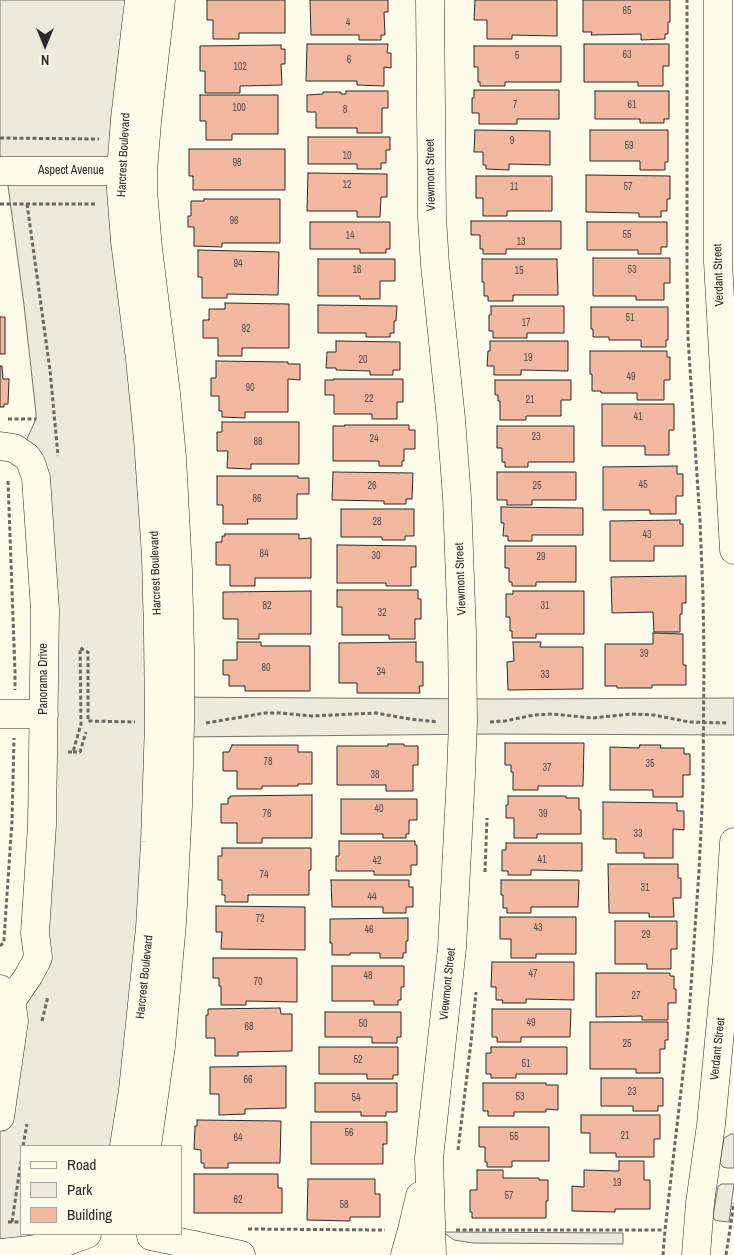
<!DOCTYPE html>
<html>
<head>
<meta charset="utf-8">
<style>
	body { margin:0 }
	#map { position:relative; width:734px; height:1255px; overflow:hidden; background:#fdfbea; font-family:"Archivo Narrow",sans-serif }
	canvas { display:block }
	.legend { position:absolute; left:20px; top:1145px; width:162px; height:90px; box-sizing:border-box; background:#fdfbea; border:1px solid #a9a89e; margin:0; padding:6px 9px; list-style:none; font-size:15px; color:#2b2b2b }
	.legend li { display:flex; align-items:center; gap:10px; height:25px }
	.legend b { width:25px; border:1px solid #a9a89e }
	.north { position:absolute; left:20px; top:20px; width:50px; height:50px; -webkit-text-stroke:4px #fdfbea; paint-order:stroke; rotate:180deg; font-size:14px; font-weight:700; line-height:20px; text-align:center; color:#2b2b2b }
	.north::after { content:''; display:block; margin:auto; width:18px; height:22px; background:#2b2b2b; clip-path:polygon(50% 0,100% 100%,50% 72%,0 100%) }
</style>
</head>
<body>
<div id="map">
<canvas width="734" height="1255"></canvas>
<ul class="legend">
<li><b style="height:6px;background:#fdfbea"></b>Road</li>
<li><b style="height:14px;background:#ecebdb"></b>Park</li>
<li><b style="height:14px;background:#f2b8a0"></b>Building</li>
</ul>
<div class="north">N</div>
</div>
<script>
const ctx = document.querySelector('canvas').getContext('2d');
ctx.lineJoin = 'round';
function fillPath(path, color) { ctx.fillStyle = color; ctx.fill(path, 'evenodd'); }
const toPath = rows => new Path2D(rows.map(r => 'M' + r).join(''));
function trace(path, color, width, dash) { ctx.strokeStyle = color; ctx.lineWidth = width; ctx.lineCap = dash ? 'butt' : 'round'; ctx.setLineDash(dash || []); ctx.stroke(path); }
function label(font, color, halo, rows, align = 'center') {
  ctx.font = font + ' "Archivo Narrow",sans-serif'; ctx.lineWidth = 4; ctx.setLineDash([]); ctx.textBaseline = 'middle'; ctx.strokeStyle = halo; ctx.fillStyle = color; for (const [text, x, y, turn = 0] of rows) {
    ctx.save(); ctx.translate(x, y); ctx.rotate((+turn || 0) * Math.PI / 180); ctx.textAlign = isNaN(turn) ? turn : align; if (halo) ctx.strokeText(text, 0, 0); ctx.fillText(text, 0, 0); ctx.restore();
  }
}
const green = toPath([
	[0,0,139,0,159,697,495,699,734,698,734,735,493,734,180,737,124,1146,21,1146,21,1234,87,1234,0,1253,0,1116,29,975,44,751,21,452,36,419,36,413,24,305,6,171,0,171,0,0],
	[731,1134,734,1134,734,1168,727,1168,723,1167,720,1163,724,1138,731,1134],
	[722,1184,734,1184,729,1222,719,1221,715,1220,713,1217,718,1186,722,1184],
	[443,1232,623,1233,623,1244,473,1243,454,1240,443,1232]
]);
const building = toPath([
	[207,0,285,0,285,33,239,33,239,39,213,39,213,20,207,20,207,0],
	[310,0,388,0,388,12,384,12,385,35,381,35,381,40,359,40,359,35,311,35,310,0],
	[475,0,557,0,557,36,512,35,512,39,487,39,487,20,474,20,475,0],
	[583,0,670,0,670,22,668,22,668,34,665,34,665,39,641,40,641,34,591,35,592,32,583,32,583,0],
	[307,44,388,44,387,53,391,53,391,68,384,67,384,86,357,85,357,81,306,81,307,44],
	[584,44,669,44,669,66,663,66,663,86,638,86,638,82,584,82,584,44],
	[281,45,281,49,285,49,285,64,281,64,282,85,240,86,240,93,205,93,205,71,200,71,200,46,281,45],
	[474,46,561,46,561,82,505,82,505,86,480,86,480,82,478,82,478,67,474,67,474,46],
	[474,90,559,90,559,119,517,119,517,124,479,124,479,113,472,113,472,98,474,98,474,90],
	[346,91,388,91,388,108,382,108,382,133,357,133,357,128,316,128,316,112,307,112,307,95,323,94,323,92,341,92,341,94,346,94,346,91],
	[595,91,669,91,669,119,664,119,664,123,640,123,640,119,595,119,595,91],
	[200,95,278,95,278,134,232,134,232,140,206,140,206,121,200,121,200,95],
	[475,130,550,131,550,165,509,164,509,170,486,169,486,165,483,165,483,152,474,152,475,130],
	[590,130,668,130,668,162,665,162,665,170,640,170,640,161,590,161,590,130],
	[308,137,390,137,390,150,386,150,386,163,381,163,381,169,357,169,357,164,308,164,308,137],
	[189,149,285,149,285,190,193,190,193,176,189,176,189,149],
	[308,173,387,174,387,197,381,197,380,217,357,217,357,211,307,211,308,173],
	[586,175,670,176,670,199,667,199,667,211,661,211,661,217,639,217,639,213,586,212,586,175],
	[476,176,552,176,552,211,507,211,507,216,483,216,483,198,476,198,476,176],
	[204,199,280,199,280,243,222,243,222,247,194,246,194,227,188,227,188,216,191,216,191,201,204,201,204,199],
	[471,221,561,221,561,249,506,249,506,254,483,254,483,249,480,249,480,235,471,235,471,221],
	[310,222,390,222,390,249,386,249,386,253,360,253,360,249,310,249,310,222],
	[587,222,667,222,667,247,661,247,661,254,638,254,638,250,587,250,587,222],
	[198,250,279,252,278,295,227,294,227,298,202,298,202,277,198,277,198,250],
	[593,258,670,258,670,283,664,283,664,300,636,300,636,296,593,296,593,258],
	[318,259,395,259,395,281,380,281,380,299,360,299,360,296,318,296,318,259],
	[482,259,557,259,558,295,513,295,513,301,488,301,488,296,484,296,484,282,482,282,482,259],
	[225,303,289,304,289,348,242,348,242,356,218,356,218,338,203,338,203,320,209,320,209,309,225,309,225,303],
	[318,305,397,306,396,321,394,321,394,333,390,333,390,337,366,337,366,333,318,333,318,305],
	[491,306,564,306,564,333,527,333,527,338,493,338,493,331,489,331,489,315,491,315,491,306],
	[591,307,668,307,668,340,666,340,666,347,641,347,641,340,609,340,609,337,593,337,593,329,591,329,591,307],
	[0,317,5,317,5,354,0,354,0,317],
	[336,341,400,342,400,370,393,370,393,375,370,375,370,371,336,370,336,368,326,368,327,352,336,352,336,341],
	[490,341,568,341,568,371,521,370,521,375,494,375,494,366,487,366,488,351,490,351,490,341],
	[590,351,667,351,667,357,670,357,670,380,664,380,664,400,637,400,637,393,601,393,601,391,592,391,592,374,590,374,590,351],
	[216,361,288,362,288,364,300,364,300,380,288,379,288,412,245,412,245,418,222,417,222,411,219,411,219,396,211,396,211,378,216,378,216,361],
	[0,366,2,366,3,379,9,379,8,404,4,404,4,407,0,407,0,366],
	[334,379,403,379,403,402,397,402,397,419,372,419,372,414,334,414,334,395,325,395,325,380,334,380,334,379],
	[495,380,571,380,571,400,561,400,561,416,526,416,526,420,500,420,500,401,498,401,498,395,495,395,495,380],
	[602,404,674,404,674,430,669,430,669,455,645,455,645,446,602,446,602,404],
	[222,422,299,422,299,464,251,464,251,469,227,468,228,451,217,451,217,432,222,432,222,422],
	[345,425,409,425,409,430,415,430,415,449,404,449,404,461,402,461,402,466,379,466,379,461,333,461,333,426,345,426,345,425],
	[497,426,574,426,574,462,528,462,528,467,505,467,505,462,502,462,502,448,497,448,497,426],
	[677,466,677,474,683,474,683,496,676,496,676,514,650,514,650,510,603,510,603,467,677,466],
	[333,472,413,473,412,499,406,499,406,504,384,504,384,501,332,500,333,472],
	[497,472,576,472,576,500,532,500,532,505,507,505,507,500,497,500,497,472],
	[217,476,298,476,298,478,309,478,309,494,297,494,297,519,247,519,248,524,223,524,223,505,217,505,217,476],
	[501,507,583,508,583,535,532,535,532,541,508,541,508,536,503,536,504,523,501,523,501,507],
	[341,509,414,509,414,536,405,536,405,540,382,540,382,537,341,537,341,509],
	[680,520,680,524,683,524,683,546,654,546,654,561,610,561,610,521,680,520],
	[225,534,299,534,299,539,311,538,311,578,255,578,255,586,230,586,230,565,216,565,216,542,222,542,222,536,225,536,225,534],
	[337,545,416,546,416,567,411,567,411,586,386,586,386,583,337,583,337,545],
	[505,546,576,546,576,582,536,582,536,586,512,586,512,582,509,582,509,568,505,568,505,546],
	[686,576,686,603,682,603,682,614,680,614,680,632,654,632,653,612,612,613,611,577,686,576],
	[337,590,418,590,418,599,421,599,421,619,415,619,415,639,389,639,389,635,342,635,342,607,337,607,337,590],
	[311,591,311,634,259,634,259,639,238,639,238,619,223,619,223,592,311,591],
	[513,591,584,591,584,634,536,634,536,638,512,638,512,631,510,631,510,617,506,617,506,594,513,594,513,591],
	[653,633,683,634,683,665,686,665,686,685,652,685,652,688,617,688,617,686,605,686,605,644,653,644,653,633],
	[237,642,261,642,261,646,310,646,310,691,245,691,245,686,229,686,229,675,223,675,223,660,237,660,237,642],
	[416,642,416,662,423,662,423,686,419,686,420,693,357,693,357,683,339,683,339,643,416,642],
	[513,642,541,642,540,647,583,647,583,689,508,690,507,662,514,661,513,642],
	[505,743,584,743,583,786,538,786,538,790,513,790,513,772,511,772,511,765,505,765,505,743],
	[388,744,404,744,404,746,418,746,418,765,413,765,413,791,386,791,386,785,337,785,337,746,388,746,388,744],
	[232,745,298,745,298,752,312,752,312,784,298,784,298,786,262,786,262,789,237,789,237,771,223,771,223,752,229,752,232,745],
	[640,745,661,745,660,748,684,748,684,754,690,754,690,775,683,775,683,797,653,797,653,790,610,790,610,747,639,748,640,745],
	[312,795,312,838,262,838,262,843,237,843,237,823,221,823,221,804,228,804,228,798,230,798,230,796,312,795],
	[508,796,566,796,566,798,579,798,579,810,581,810,581,834,537,834,537,838,514,838,514,818,506,818,506,805,508,805,508,796],
	[341,799,417,799,417,820,409,820,409,834,406,834,406,838,383,838,383,834,341,834,341,799],
	[603,802,677,803,677,811,684,811,684,830,673,829,673,858,644,858,644,853,616,853,616,839,603,839,603,802],
	[339,841,415,841,415,845,417,845,417,865,411,865,411,875,374,875,374,871,336,871,336,856,339,856,339,841],
	[506,843,582,843,582,871,531,870,531,875,508,875,508,871,502,871,502,850,506,850,506,843],
	[222,848,311,848,311,870,309,870,309,895,248,895,248,902,225,902,225,895,222,895,222,880,218,880,218,856,222,856,222,848],
	[608,864,678,864,678,878,681,878,681,898,673,898,674,917,649,917,649,913,609,913,608,864],
	[331,880,409,880,409,887,413,887,413,907,406,907,406,913,383,913,383,907,332,907,331,880],
	[501,880,579,880,578,907,531,907,531,913,507,913,507,908,503,908,503,895,501,895,501,880],
	[216,906,305,907,305,950,221,949,222,932,216,932,216,906],
	[500,917,576,917,576,954,536,954,536,958,511,958,511,939,500,939,500,917],
	[408,918,408,941,406,941,406,953,403,953,403,958,380,958,380,953,350,953,350,955,332,955,332,943,330,943,330,919,408,918],
	[615,921,677,921,677,949,671,949,671,969,647,969,647,964,615,964,615,921],
	[213,958,297,958,297,1002,246,1001,246,1005,221,1005,221,986,219,986,219,978,213,978,213,958],
	[492,962,574,962,574,1000,526,999,526,1003,502,1003,503,1000,496,1000,496,987,491,987,492,962],
	[332,966,404,966,404,987,401,987,401,1000,398,1000,398,1005,374,1005,374,1001,332,1001,332,966],
	[596,973,670,973,670,976,674,976,674,989,676,989,676,1003,668,1003,668,1020,642,1020,642,1016,596,1017,596,973],
	[280,1008,281,1014,292,1014,292,1051,238,1052,238,1056,215,1056,215,1038,206,1038,206,1015,208,1015,208,1009,280,1008],
	[492,1009,571,1009,570,1037,521,1037,521,1042,497,1042,497,1037,492,1037,492,1009],
	[325,1012,401,1012,401,1037,397,1037,397,1043,372,1043,372,1037,325,1037,325,1012],
	[590,1022,668,1022,668,1040,665,1040,665,1049,660,1049,660,1073,636,1073,636,1069,590,1069,590,1022],
	[319,1047,398,1047,398,1075,393,1075,393,1079,367,1079,367,1074,319,1074,319,1047],
	[491,1047,567,1047,567,1074,516,1074,516,1078,491,1078,491,1074,486,1074,486,1053,491,1053,491,1047],
	[286,1066,286,1108,245,1109,245,1114,219,1115,219,1094,210,1094,210,1067,286,1066],
	[601,1078,663,1078,663,1106,658,1106,658,1111,633,1111,633,1106,601,1106,601,1078],
	[315,1083,397,1083,397,1112,386,1112,386,1116,361,1116,361,1112,315,1112,315,1083],
	[483,1083,546,1083,546,1085,558,1085,558,1110,546,1109,546,1112,514,1112,514,1116,488,1116,488,1111,483,1111,483,1083],
	[581,1115,660,1115,660,1139,654,1139,654,1157,616,1157,616,1153,590,1153,590,1133,581,1133,581,1115],
	[197,1120,281,1121,280,1163,228,1163,228,1168,204,1168,204,1163,201,1163,201,1150,194,1149,195,1126,197,1126,197,1120],
	[311,1122,387,1122,387,1144,383,1144,383,1164,311,1164,311,1122],
	[479,1127,549,1127,549,1161,512,1161,512,1167,487,1167,487,1162,485,1162,485,1147,479,1147,479,1127],
	[619,1161,644,1161,644,1180,650,1180,650,1209,615,1209,615,1212,572,1211,572,1186,584,1187,584,1170,619,1171,619,1161],
	[477,1170,503,1170,503,1178,539,1178,539,1180,548,1180,548,1201,546,1201,546,1218,472,1218,472,1212,470,1212,470,1190,477,1190,477,1170],
	[194,1174,278,1174,278,1188,282,1188,282,1213,194,1213,194,1174],
	[308,1179,375,1179,375,1194,380,1194,380,1217,350,1217,350,1221,307,1220,308,1179]
]);
const path = toPath([
	[0,138,99,139],
	[0,204,97,204],
	[27,204,50,370,58,456],
	[8,419,36,419],
	[8,481,15,672,15,690],
	[490,722,505,721,534,715,553,714,592,718,631,714,654,715,689,722,727,723],
	[206,723,265,713,280,713,312,716,376,713,410,719,438,722],
	[68,752,73,752,81,724,80,648,88,652,88,721,135,722],
	[73,752,80,752,86,732],
	[485,872,487,818],
	[0,946,4,942,4,939,12,821,14,738],
	[42,1021,48,996],
	[23,1146,27,1124],
	[458,1150,471,1042,476,992],
	[8,1222,21,1222],
	[12,1222,21,1161],
	[248,1229,385,1230],
	[456,1230,664,1230],
	[663,1255,665,1230,688,1030,699,871,703,788,704,657,703,595,700,521,688,338,687,270,687,0],
	[726,1255,734,1203]
]);
const minor = toPath([
	[430,0,432,217,435,265,451,419,457,498,462,633,463,722,461,774,452,948,429,1158,432,1255],
	[718,0,718,262,734,550],
	[0,171,138,171],
	[0,446,14,448,27,457,31,463,36,478,45,610,42,825,35,933,38,957,36,962,29,975,10,1003],
	[0,714,44,714],
	[0,989,10,1003,12,1007,14,1021,0,1117],
	[124,1146,133,1090,150,928,155,842,159,723,158,633,156,556,148,439,140,359,125,241,121,190,121,171,125,119,139,0],
	[147,1146,161,1046,172,923,178,806,180,723,180,651,178,570,172,458,166,393,148,248,143,191,143,171,147,122,161,0],
	[151,1236,241,1255],
	[0,1253,30,1250,57,1245,87,1234],
	[405,1255,412,1230,420,1196],
	[696,1255,700,1203,711,1125,727,958,734,842]
]);
const numberNames = [
	["65",627,11],
	["4",348,23],
	["63",627,55],
	["5",517,56],
	["6",349,60],
	["102",240,67],
	["7",515,105],
	["61",632,105],
	["100",239,108],
	["8",345,110],
	["9",512,141],
	["59",629,146],
	["10",347,156],
	["98",237,163],
	["12",347,185],
	["11",514,187],
	["57",628,187],
	["96",234,221],
	["55",627,235],
	["14",350,236],
	["13",521,242],
	["94",238,264],
	["16",357,270],
	["53",632,270],
	["15",519,271],
	["51",630,318],
	["17",526,323],
	["92",246,329],
	["19",528,358],
	["20",363,360],
	["49",631,377],
	["90",250,388],
	["22",369,399],
	["21",530,400],
	["41",638,417],
	["23",536,437],
	["24",374,439],
	["88",258,442],
	["45",643,485],
	["26",372,486],
	["25",537,486],
	["86",257,499],
	["28",377,522],
	["43",647,535],
	["84",264,554],
	["30",376,556],
	["29",541,557],
	["82",267,606],
	["31",545,606],
	["32",382,613],
	["39",644,654],
	["80",266,668],
	["34",381,672],
	["33",545,675],
	["78",268,762],
	["35",650,764],
	["37",547,768],
	["38",375,775],
	["40",379,809],
	["76",267,814],
	["39",543,814],
	["33",638,834],
	["41",542,860],
	["42",377,861],
	["74",264,875],
	["31",645,888],
	["44",372,897],
	["72",260,919],
	["43",538,928],
	["46",369,930],
	["29",646,935],
	["47",533,974],
	["48",368,976],
	["70",258,982],
	["27",636,996],
	["49",531,1023],
	["50",363,1024],
	["68",249,1027],
	["25",627,1044],
	["52",358,1060],
	["51",526,1064],
	["66",248,1080],
	["23",632,1092],
	["53",520,1097],
	["54",356,1098],
	["56",349,1133],
	["21",625,1136],
	["55",514,1137],
	["64",238,1138],
	["19",617,1183],
	["57",509,1196],
	["62",238,1200],
	["58",344,1205]
];
const streetNames = [
	["Harcrest Boulevard",124,155,-87],
	["Aspect Avenue",71,171],
	["Viewmont Street",431,175,-91],
	["Verdant Street",719,275,-92],
	["Harcrest Boulevard",156,573,-92],
	["Viewmont Street",461,579,-92],
	["Panorama Drive",44,679,-90],
	["Harcrest Boulevard",145,977,-84],
	["Viewmont Street",448,984,-84],
	["Verdant Street",718,1049,-84]
];
fillPath(green, '#ecebdb');
trace(green, '#74746e', 1);
fillPath(building, '#f2b8a0');
trace(building, '#2b2b2b', 1);
trace(minor, '#2b2b2b', 29);
trace(path, '#6a6964', 3, [4, 2.5]);
trace(minor, '#fdfbea', 28);
label('10px', '#5d4e48', null, numberNames);
label('12px', '#2b2b2b', '#fdfbea', streetNames);
</script>
</body>
</html>
